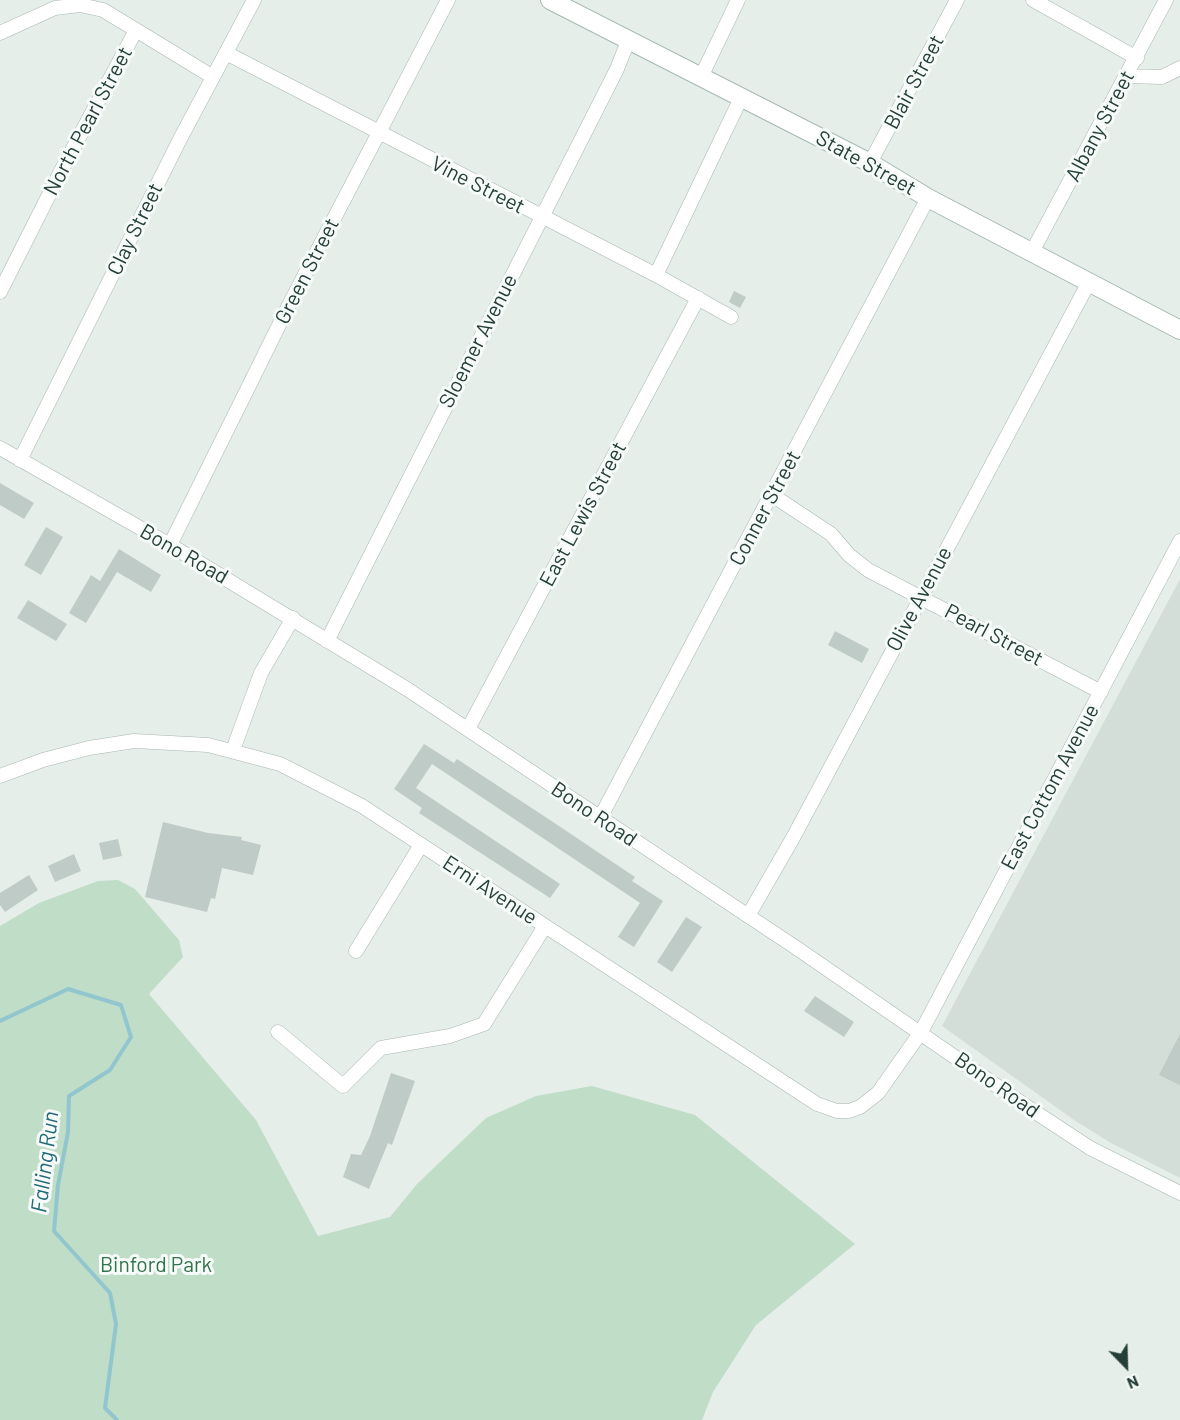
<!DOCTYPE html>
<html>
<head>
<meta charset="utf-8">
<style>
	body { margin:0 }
	#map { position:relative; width:1180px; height:1420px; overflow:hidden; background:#e6eeea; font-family:Barlow,sans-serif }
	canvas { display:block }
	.north { position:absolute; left:1096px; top:1336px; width:60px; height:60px; -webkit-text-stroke:4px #f6faf8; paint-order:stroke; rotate:157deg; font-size:16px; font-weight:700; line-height:24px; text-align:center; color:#253f38 }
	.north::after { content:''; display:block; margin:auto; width:21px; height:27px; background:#253f38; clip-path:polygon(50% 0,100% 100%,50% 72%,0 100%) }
</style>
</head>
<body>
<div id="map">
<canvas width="1180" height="1420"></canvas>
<div class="north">N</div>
</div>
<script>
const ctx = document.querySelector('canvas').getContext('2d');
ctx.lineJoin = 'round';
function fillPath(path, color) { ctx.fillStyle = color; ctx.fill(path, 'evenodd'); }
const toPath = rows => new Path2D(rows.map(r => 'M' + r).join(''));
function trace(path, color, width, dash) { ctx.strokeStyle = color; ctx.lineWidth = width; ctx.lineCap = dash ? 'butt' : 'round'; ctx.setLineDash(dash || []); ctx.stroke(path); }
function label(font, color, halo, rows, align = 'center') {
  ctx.font = font + ' Barlow,sans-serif'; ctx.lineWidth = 6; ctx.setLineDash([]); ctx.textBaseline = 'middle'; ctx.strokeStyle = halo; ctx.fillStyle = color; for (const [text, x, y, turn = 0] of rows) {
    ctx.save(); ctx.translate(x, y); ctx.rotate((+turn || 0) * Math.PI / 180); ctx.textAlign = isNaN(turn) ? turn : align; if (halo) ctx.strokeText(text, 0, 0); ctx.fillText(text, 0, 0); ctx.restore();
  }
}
const built = toPath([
	[1180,579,1180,1178,1111,1143,1074,1120,942,1026]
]);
const green = toPath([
	[118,880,135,889,179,940,183,957,149,994,256,1120,318,1236,390,1217,417,1184,486,1118,536,1096,592,1086,695,1115,855,1244,756,1325,713,1392,702,1420,0,1420,0,926,39,903,98,881]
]);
const stream = toPath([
	[0,1021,68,989,121,1005,131,1037,110,1070,69,1096,68,1132,58,1185,54,1231,110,1293,116,1324,105,1408,117,1420]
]);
const building = toPath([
	[734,291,746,297,740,308,729,302],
	[0,483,34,503,24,519,0,505],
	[46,527,63,537,41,575,24,565],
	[119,549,161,575,151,592,117,572,86,623,69,613,91,575,100,581],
	[28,600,67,624,56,641,17,618],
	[835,631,869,649,862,663,828,645],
	[424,744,454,763,457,759,550,820,635,877,632,881,663,901,634,947,618,937,640,903,432,764,416,788,560,884,550,898,419,813,422,808,394,789],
	[163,822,208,833,242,837,241,840,261,845,253,875,222,868,215,899,211,898,207,912,145,897],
	[118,839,122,856,103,860,99,843],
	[74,854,81,871,55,882,48,866],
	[29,875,38,890,5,912,0,905,0,893],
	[686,917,702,927,672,972,657,962],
	[815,996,854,1022,844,1037,804,1011],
	[1180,1034,1180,1085,1159,1075],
	[391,1073,415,1081,392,1145,388,1143,369,1189,343,1177,351,1154,361,1155,370,1136]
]);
const street = toPath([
	[1033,0,1137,58],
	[0,33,55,8,80,5,103,10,136,30],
	[226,53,656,275,731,317],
	[1127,76,1162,77,1180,68],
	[701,77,738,0],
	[870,163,957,0],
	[1032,252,1166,0],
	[656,275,741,98],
	[0,292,59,175,136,30,213,77],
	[0,448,170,545,407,689,798,949,1023,1104,1090,1148,1180,1193],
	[20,460,179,141,254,0],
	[772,495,831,534,849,555,868,570,1101,692],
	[170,545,289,305,448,0],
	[327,641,617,69,628,41],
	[468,729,698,298],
	[233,750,261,673,293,618],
	[0,776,43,760,89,748,134,741,208,745,280,764,362,806,817,1104,837,1111,849,1111,860,1107,878,1093,921,1032,1180,541],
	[600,818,928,198],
	[748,916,794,836,1089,282],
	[356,951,421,845],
	[278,1032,343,1086,381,1048,450,1036,484,1024,545,926]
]);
const secondary = toPath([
	[550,0,870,163,928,198,1180,330]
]);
const streetNames = [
	["Blair Street",914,82,-62],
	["North Pearl Street",88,121,-62],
	["Albany Street",1100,126,-62],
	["State Street",866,163,29],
	["Vine Street",478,185,27],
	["Clay Street",135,229,-64],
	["Green Street",307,271,-63],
	["Sloemer Avenue",478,341,-63],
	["Conner Street",765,508,-62],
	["East Lewis Street",583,514,-62],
	["Bono Road",184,554,30],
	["Olive Avenue",919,599,-62],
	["Pearl Street",994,635,28],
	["East Cottom Avenue",1050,787,-62],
	["Bono Road",594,814,34],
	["Erni Avenue",490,890,33],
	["Bono Road",997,1085,35]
];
const parkNames = [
	["Binford Park",156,1265]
];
const waterNames = [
	["Falling Run",45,1162,-83]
];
fillPath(built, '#d4ded9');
fillPath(green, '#c0ddc8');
trace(stream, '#92c6cf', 4);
fillPath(building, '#becbc6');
trace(street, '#a8b6b1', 15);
trace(secondary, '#a5b9b2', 20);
trace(street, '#fff', 14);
trace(secondary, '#fff', 18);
label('21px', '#253f38', '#f6faf8', streetNames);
label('21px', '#32734b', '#f6faf8', parkNames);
label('italic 22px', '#236a78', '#f6faf8', waterNames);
</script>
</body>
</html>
